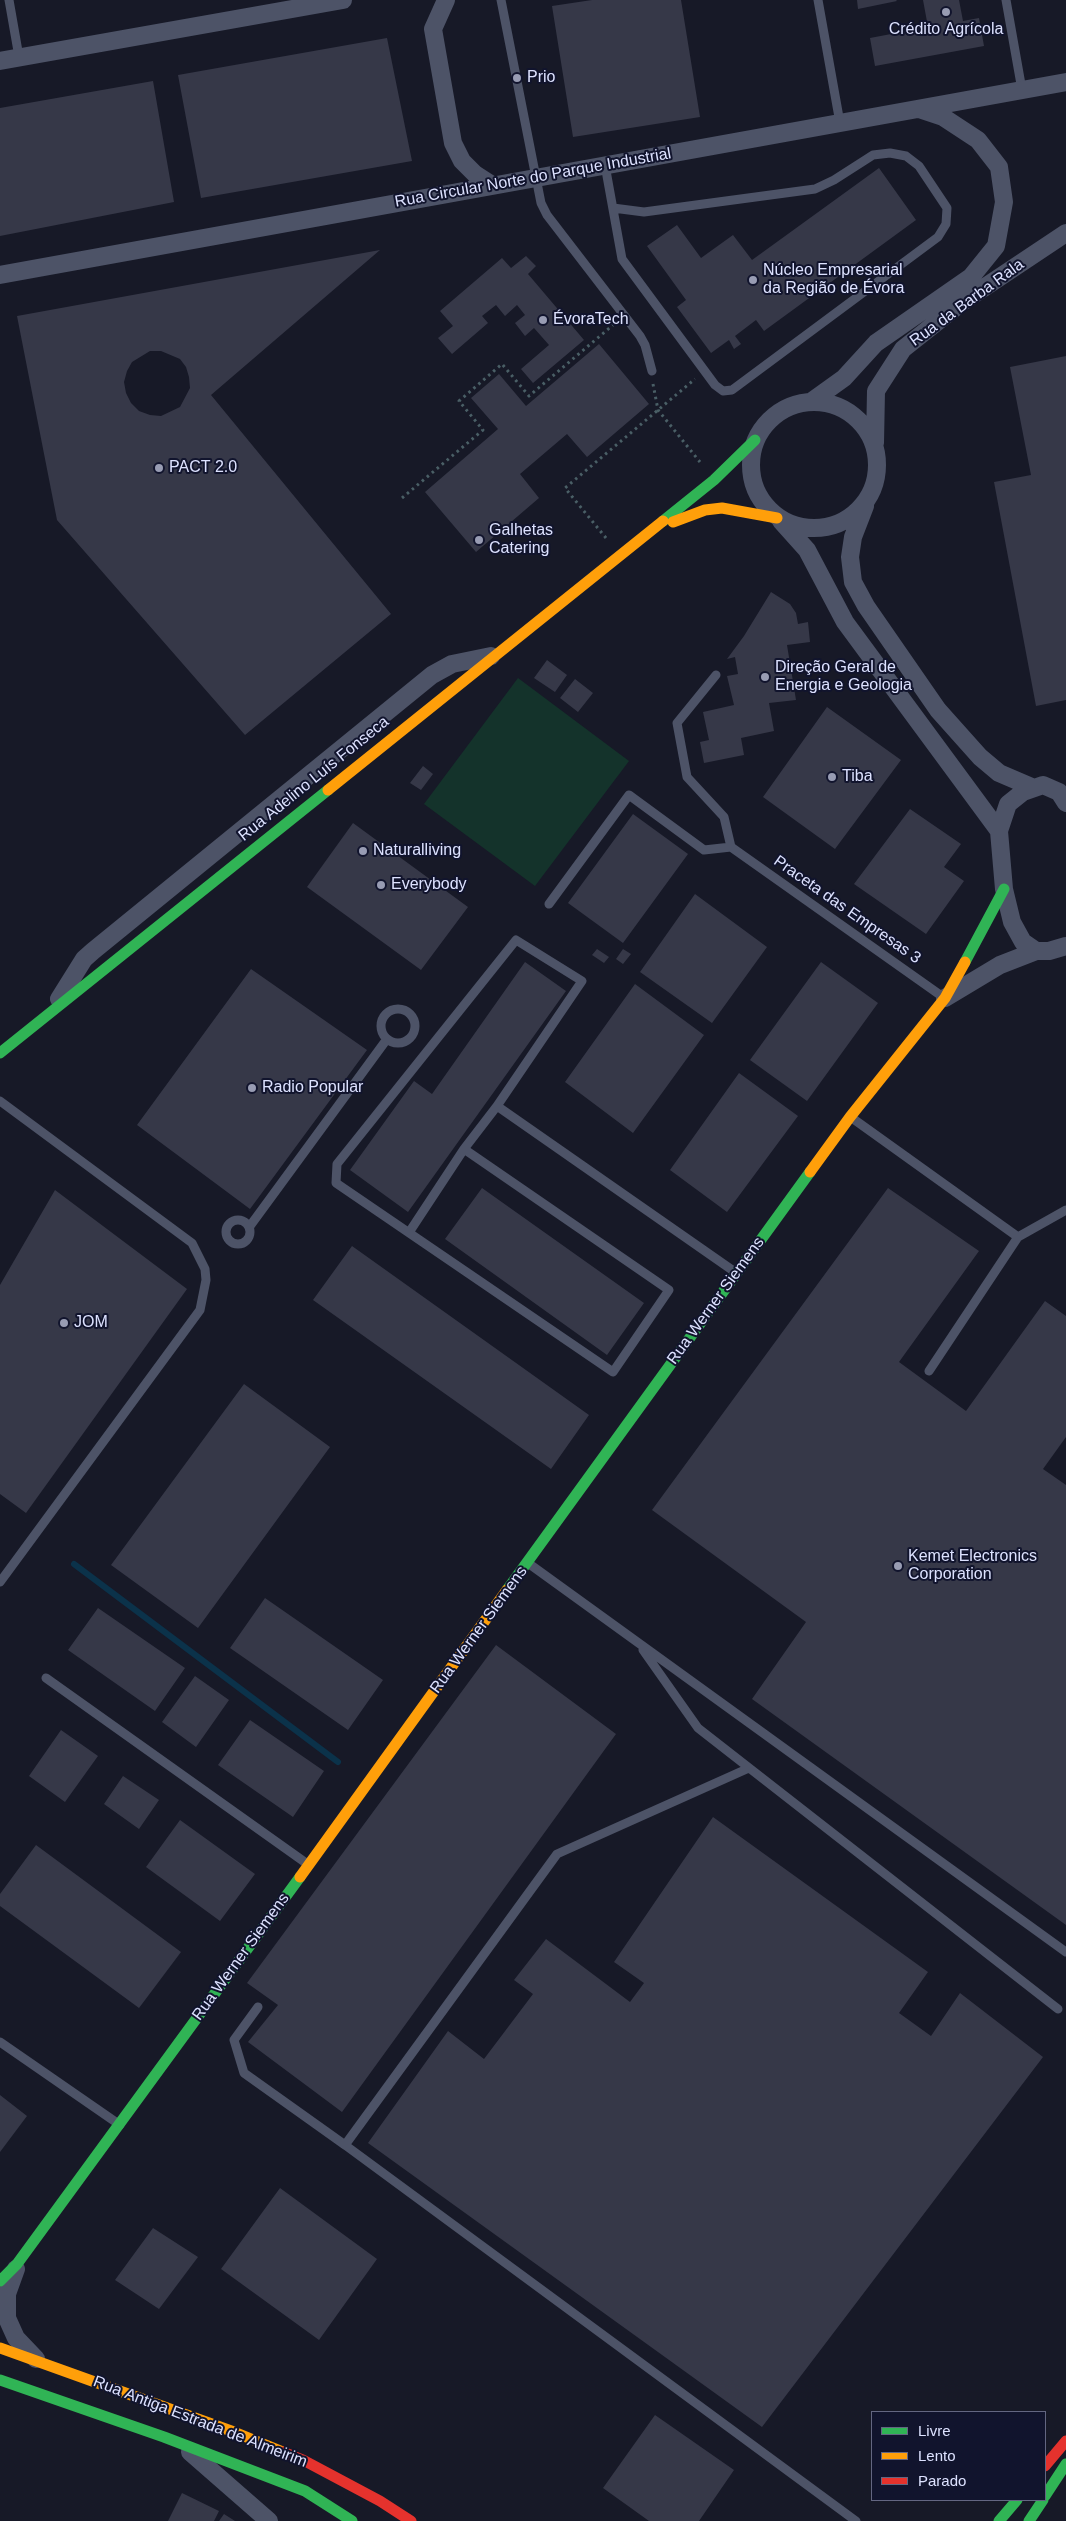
<!DOCTYPE html>
<html>
<head>
<meta charset="utf-8">
<style>
	body { margin:0 }
	#map { position:relative; width:1066px; height:2521px; overflow:hidden; background:#171927; font-family:Helvetica,sans-serif }
	canvas { display:block }
	.legend { position:absolute; left:871px; top:2411px; width:175px; height:90px; box-sizing:border-box; background:#11142d; border:1px solid #636681; margin:0; padding:6px 9px; list-style:none; font-size:15px; color:#dde2ff }
	.legend li { display:flex; align-items:center; gap:10px; height:25px }
	.legend b { width:25px; border:1px solid #636681 }
</style>
</head>
<body>
<div id="map">
<canvas width="1066" height="2521"></canvas>
<ul class="legend">
<li><b style="height:6px;background:#30b455"></b>Livre</li>
<li><b style="height:6px;background:#ff9f0a"></b>Lento</li>
<li><b style="height:6px;background:#e5322d"></b>Parado</li>
</ul>
</div>
<script>
const ctx = document.querySelector('canvas').getContext('2d');
ctx.lineJoin = 'round';
function fillPath(path, color) { ctx.fillStyle = color; ctx.fill(path, 'evenodd'); }
const toPath = rows => new Path2D(rows.map(r => 'M' + r).join(''));
function trace(path, color, width, dash) { ctx.strokeStyle = color; ctx.lineWidth = width; ctx.lineCap = dash ? 'butt' : 'round'; ctx.setLineDash(dash || []); ctx.stroke(path); }
function label(font, color, halo, rows, align = 'center') {
  ctx.font = font + ' Helvetica,sans-serif'; ctx.lineWidth = 4; ctx.setLineDash([]); ctx.textBaseline = 'middle'; ctx.strokeStyle = halo; ctx.fillStyle = color; for (const [text, x, y, turn = 0] of rows) {
    ctx.save(); ctx.translate(x, y); ctx.rotate((+turn || 0) * Math.PI / 180); ctx.textAlign = isNaN(turn) ? turn : align; if (halo) ctx.strokeText(text, 0, 0); ctx.fillText(text, 0, 0); ctx.restore();
  }
}
const green = toPath([
	[518,678,629,761,535,886,424,804]
]);
const stream = toPath([
	[74,1564,338,1762]
]);
const building = toPath([
	[592,0,681,0,700,117,573,137,552,6],
	[857,0,896,0,897,1,858,9],
	[923,0,959,0,963,21,979,18,984,46,875,66,870,38,928,27],
	[387,38,412,161,201,198,178,75],
	[153,81,174,202,0,236,0,108],
	[879,168,916,220,764,331,756,320,735,336,741,344,734,349,729,340,711,353,677,307,686,300,647,246,677,225,701,258,733,235,752,260],
	[380,250,211,395,391,614,245,735,57,520,17,316],
	[150,351,161,351,180,359,186,367,189,377,190,388,180,407,161,416,150,415,139,411,131,403,126,393,124,382,127,371,132,362],
	[526,256,536,266,528,274,584,340,533,383,521,369,549,345,534,328,525,336,515,323,525,315,517,305,505,316,496,305,482,316,488,323,452,354,438,338,453,326,440,311,502,258,511,268],
	[599,344,649,404,587,457,567,434,520,474,539,498,476,552,425,492,498,429,471,398,499,374,526,406],
	[1066,356,1066,700,1036,706,994,482,1031,475,1010,367],
	[771,592,790,604,796,613,798,624,808,622,810,642,787,645,796,700,769,703,774,731,741,738,744,755,704,763,700,742,709,740,703,712,734,705,727,676,738,674,735,657,727,659,744,636],
	[547,660,567,675,555,692,534,678],
	[575,679,593,693,578,712,560,698],
	[827,707,901,760,835,849,763,797],
	[423,766,433,774,421,790,410,783],
	[910,809,961,844,944,867,964,881,926,934,854,884],
	[633,814,688,854,623,943,568,903],
	[353,823,468,907,421,970,307,887],
	[695,894,767,947,712,1023,640,972],
	[597,949,609,957,604,963,592,955],
	[623,949,631,954,623,964,616,959],
	[525,962,566,991,408,1212,350,1170,414,1081,432,1094],
	[821,962,878,1003,807,1101,750,1060],
	[251,969,367,1050,250,1209,137,1125],
	[635,984,704,1035,633,1133,565,1082],
	[739,1073,798,1116,727,1212,670,1170],
	[482,1188,644,1303,607,1355,445,1239],
	[888,1188,979,1251,899,1362,966,1411,1045,1301,1066,1316,1066,1437,1043,1469,1066,1485,1066,1925,752,1699,806,1622,652,1510],
	[55,1190,187,1289,26,1513,0,1494,0,1285],
	[352,1246,589,1415,551,1469,313,1300],
	[244,1384,330,1447,198,1628,111,1565],
	[265,1598,383,1680,348,1730,230,1648],
	[98,1608,185,1668,155,1711,68,1650],
	[496,1645,616,1734,342,2112,248,2042,278,2005,247,1983],
	[195,1676,229,1700,196,1747,162,1722],
	[250,1720,324,1771,293,1817,218,1765],
	[61,1730,98,1756,65,1802,29,1776],
	[123,1776,159,1800,139,1829,104,1804],
	[713,1817,928,1972,899,2013,931,2036,960,1993,1043,2057,762,2427,368,2143,448,2031,484,2059,533,1994,514,1980,546,1939,630,2002,644,1983,614,1962],
	[180,1820,255,1874,220,1921,146,1867],
	[36,1845,181,1952,139,2008,0,1906,0,1894],
	[0,2095,27,2116,0,2152],
	[280,2188,377,2259,319,2340,221,2269],
	[153,2228,198,2257,159,2309,115,2280],
	[655,2415,734,2470,699,2521,649,2521,603,2488],
	[182,2493,219,2511,214,2521,168,2521],
	[224,2514,235,2521,219,2521]
]);
const path = toPath([
	[653,384,658,410,700,462],
	[402,498,483,430,459,401,502,364,529,396,613,325],
	[606,538,565,488,695,379]
]);
const lane = toPath([
	[9,0,19,57],
	[501,0,541,203,547,215,640,336,645,345,652,371],
	[818,0,840,123],
	[1006,0,1022,90],
	[605,165,622,259,715,385,723,391,732,390,938,237,946,224,947,208,919,166,906,156,890,153,873,155,834,180,815,189,644,212,613,208],
	[716,675,677,723,687,777,724,817,731,847],
	[731,847,943,997],
	[549,904,629,795,704,850,731,847],
	'381 1026a17 17 0 1 1 34 0a17 17 0 1 1-34 0Z',
	[0,1101,192,1243,205,1269,206,1280,200,1310,0,1582],
	[852,1118,1018,1237,929,1371],
	[464,1149,497,1106],
	'226 1232a12 12 0 1 1 24 0a12 12 0 1 1-24 0Z',
	[250,1226,387,1039],
	[410,1231,464,1149,669,1290,613,1372,336,1183,337,1164,516,940,582,981,497,1106,735,1272],
	[1018,1237,1066,1210],
	[528,1563,1066,1952],
	[643,1650,698,1728,1058,2009],
	[46,1678,306,1863],
	[749,1768,557,1854,345,2145,856,2521],
	[258,2007,234,2040,244,2073,345,2145],
	[0,2042,120,2125]
]);
const street = toPath([
	[446,0,433,29,453,143,462,161,475,174,492,185],
	[0,61,343,0],
	[0,275,1066,82],
	[812,401,844,378,876,343,971,277,996,246,1004,202,999,167,978,140,943,117,919,109],
	'751 465a63 63 0 1 1 126 0a63 63 0 1 1-126 0Z',
	[875,443,876,391,903,349,961,303,1066,233],
	[865,506,853,537,850,557,853,582,866,606,938,710,980,757,999,773,1034,788],
	[781,521,807,550,845,622,999,831],
	[1066,803,1059,792,1043,785,1023,792,1008,804,999,831,1004,889,1012,922,1023,942,1036,951,1049,951,1066,946],
	[945,998,1000,965,1036,951],
	[59,999,84,959,93,951,432,675,452,664,491,656],
	[16,2269,7,2294,7,2318,16,2338,36,2359],
	[190,2452,269,2521]
]);
const fast = toPath([
	[663,521,714,480,755,440],
	[965,962,1004,889],
	[0,1053,328,790],
	[507,1590,810,1172],
	[0,2281,17,2264,300,1877],
	[0,2380,164,2437,305,2491,352,2521],
	[1045,2496,1066,2464],
	[999,2521,1017,2500],
	[1029,2521,1043,2500]
]);
const slow = toPath([
	[673,522,705,510,722,508,777,518],
	[328,790,663,521],
	[810,1172,850,1117,945,998,965,962],
	[300,1877,507,1590],
	[0,2348,234,2432,283,2452]
]);
const jam = toPath([
	[283,2452,303,2460,380,2501,411,2521],
	[1045,2466,1066,2441]
]);
const markers = [
	[946,12,5,"#989cb3"],
	[517,78,5,"#989cb3"],
	[753,280,5,"#989cb3"],
	[543,320,5,"#989cb3"],
	[159,468,5,"#989cb3"],
	[479,540,5,"#989cb3"],
	[765,677,5,"#989cb3"],
	[832,777,5,"#989cb3"],
	[363,851,5,"#989cb3"],
	[381,885,5,"#989cb3"],
	[252,1088,5,"#989cb3"],
	[64,1323,5,"#989cb3"],
	[898,1566,5,"#989cb3"]
];
const poiNames = [
	["Crédito Agrícola",946,30,"center"],
	["Prio",527,78],
	["Núcleo Empresarial",763,271],
	["da Região de Évora",763,289],
	["ÉvoraTech",553,320],
	["PACT 2.0",169,468],
	["Galhetas",489,531],
	["Catering",489,549],
	["Direção Geral de",775,668],
	["Energia e Geologia",775,686],
	["Tiba",842,777],
	["Naturalliving",373,851],
	["Everybody",391,885],
	["Radio Popular",262,1088],
	["JOM",74,1323],
	["Kemet Electronics",908,1557],
	["Corporation",908,1575]
];
const streetNames = [
	["Rua Circular Norte do Parque Industrial",533,178,-10],
	["Rua da Barba Rala",967,303,-36],
	["Rua Adelino Luís Fonseca",314,779,-39],
	["Praceta das Empresas 3",847,910,35],
	["Rua Werner Siemens",716,1301,-54],
	["Rua Werner Siemens",479,1630,-54],
	["Rua Werner Siemens",241,1957,-54],
	["Rua Antiga Estrada de Almeirim",200,2422,21]
];
fillPath(green, '#14332b');
trace(stream, '#0b324a', 6);
fillPath(building, '#363848');
trace(path, '#4a5f66', 3, [2.5, 4]);
trace(lane, '#4d5367', 9);
trace(street, '#4d5367', 18);
trace(fast, '#30b455', 11);
trace(slow, '#ff9f0a', 11);
trace(jam, '#e5322d', 11);
for (const [x, y, r, color] of markers) { const dot = new Path2D(); dot.arc(x, y, r, 0, 2 * Math.PI); ctx.fillStyle = color; ctx.fill(dot); trace(dot, '#11142d', 2); }
label('16px', '#dde2ff', '#11142d', poiNames, 'left');
label('16px', '#dde2ff', '#11142d', streetNames);
</script>
</body>
</html>
